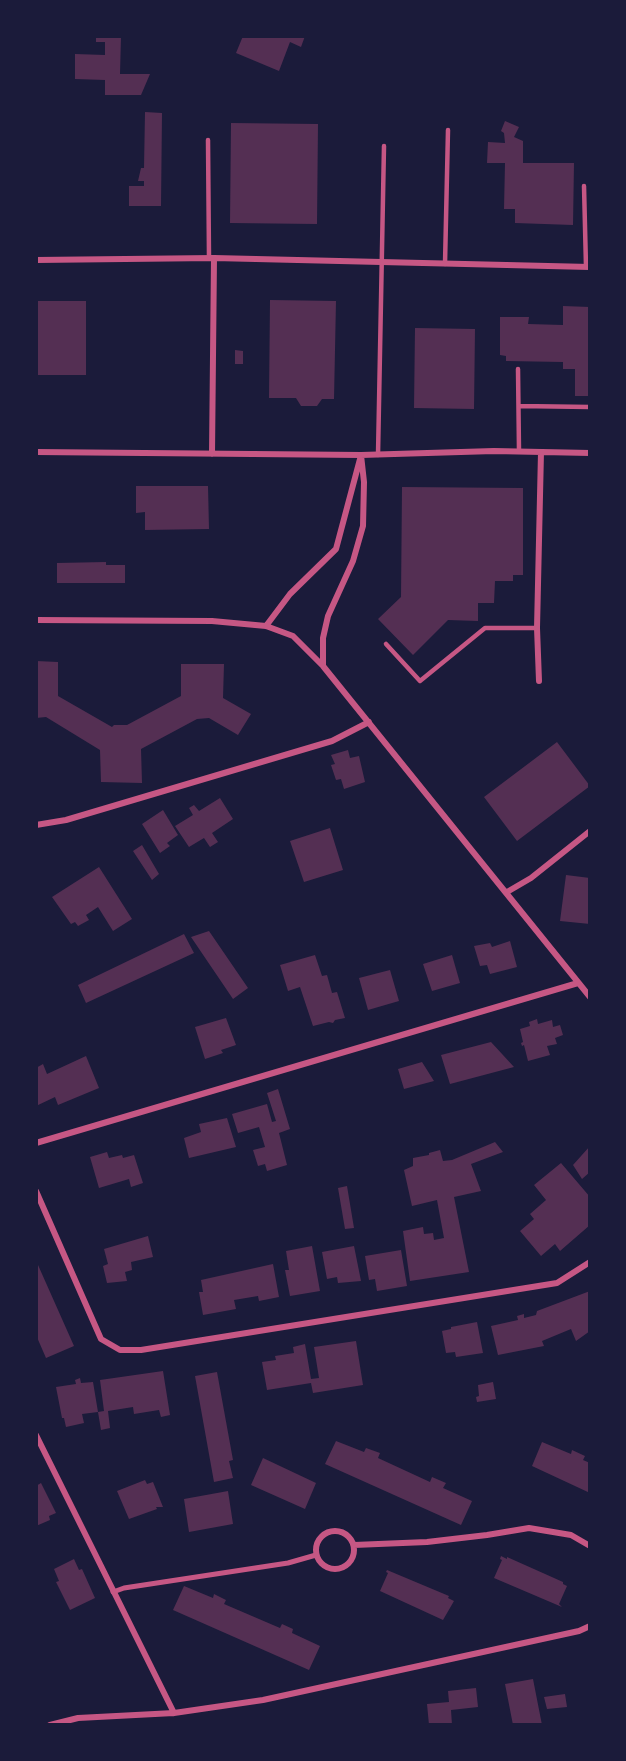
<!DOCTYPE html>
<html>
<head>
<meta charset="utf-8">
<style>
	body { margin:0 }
	#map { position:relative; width:626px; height:1761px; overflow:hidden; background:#1b1b3a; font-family:Signika,sans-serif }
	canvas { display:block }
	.frame { position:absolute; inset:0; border:38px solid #1b1b3a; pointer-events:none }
</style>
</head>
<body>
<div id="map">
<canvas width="626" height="1761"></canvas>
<div class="frame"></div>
</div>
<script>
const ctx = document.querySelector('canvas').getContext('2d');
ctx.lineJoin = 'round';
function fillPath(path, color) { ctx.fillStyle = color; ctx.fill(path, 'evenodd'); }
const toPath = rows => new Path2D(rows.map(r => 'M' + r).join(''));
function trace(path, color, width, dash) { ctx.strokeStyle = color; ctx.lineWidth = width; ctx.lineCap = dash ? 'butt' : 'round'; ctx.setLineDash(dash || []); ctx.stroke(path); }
const building = toPath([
	[96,36,121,36,120,74,150,74,141,95,105,95,105,80,75,79,75,54,105,55,105,42,96,42],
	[243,36,305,36,301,47,290,42,279,71,236,53],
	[145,112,162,113,161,206,129,206,129,186,144,186,144,181,138,181,141,168,144,168],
	[505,121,519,127,514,137,523,141,523,163,574,163,573,225,515,223,515,209,504,209,505,163,487,163,488,142,505,143,504,133,501,131],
	[231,123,318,124,317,224,230,223],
	[270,300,336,301,334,399,322,399,317,406,301,406,296,398,269,398],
	[36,301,86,301,86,375,36,375],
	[563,306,590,307,590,396,575,396,575,369,563,369,563,362,506,361,506,356,500,355,500,317,529,317,528,324,563,325],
	[415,328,475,329,474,409,414,408],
	[235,350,243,351,243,364,235,364],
	[136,486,208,486,209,529,145,530,145,512,136,513],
	[402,487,523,488,523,575,513,575,513,581,495,581,494,603,478,603,478,621,448,620,413,655,378,619,401,597],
	[106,562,106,565,125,565,125,583,57,583,57,563],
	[36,661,58,662,58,696,112,727,114,725,127,725,181,696,181,664,224,664,223,698,251,714,238,735,209,718,197,719,141,749,142,783,101,782,100,750,46,717,36,718],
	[557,742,590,786,517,841,484,797],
	[348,750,350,758,359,756,365,782,344,789,341,779,336,780,331,765,335,764,331,755],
	[220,798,233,819,212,833,218,842,210,847,204,838,189,847,175,826,193,815,189,808,194,805,199,811],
	[163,810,178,835,167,843,170,846,160,853,142,824],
	[330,828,343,870,304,882,290,841],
	[142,845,159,874,152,880,133,851],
	[99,867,132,919,113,931,98,907,86,915,89,920,78,926,75,922,71,924,52,897],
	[566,875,590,878,590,924,560,921],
	[209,931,248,988,233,999,191,937],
	[184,934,194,953,86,1003,78,985],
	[510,941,517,967,490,974,487,965,480,966,474,946,490,943,492,947],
	[315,955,322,976,327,975,332,993,337,992,345,1018,335,1020,333,1023,329,1022,313,1026,300,987,288,991,280,965],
	[452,955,460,983,432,991,423,964],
	[390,970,399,1001,368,1010,359,978],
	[226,1018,236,1045,221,1050,223,1053,205,1059,195,1027],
	[537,1019,538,1024,552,1020,553,1027,560,1025,563,1035,555,1038,557,1044,547,1046,550,1055,528,1061,524,1045,522,1046,521,1043,523,1042,520,1029,530,1026,529,1022],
	[491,1042,514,1067,450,1084,441,1055],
	[86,1056,99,1088,58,1105,55,1097,36,1106,36,1068,43,1064,47,1074],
	[422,1062,434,1081,404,1089,398,1069],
	[278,1089,290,1129,279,1133,287,1165,267,1171,265,1164,258,1166,253,1150,265,1147,259,1127,238,1133,232,1114,267,1104,272,1122,276,1121,267,1093],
	[227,1118,236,1147,189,1158,184,1138,201,1132,199,1124],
	[495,1142,503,1152,471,1164,481,1191,454,1197,469,1272,410,1281,403,1231,423,1227,424,1234,433,1233,434,1240,444,1238,437,1200,412,1206,404,1170,413,1166,413,1158,429,1155,429,1153,440,1150,443,1161,452,1160],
	[590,1146,590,1172,582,1179,573,1165],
	[107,1152,109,1158,122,1155,123,1158,134,1155,143,1183,131,1187,129,1179,99,1188,90,1157],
	[561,1163,590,1197,590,1225,560,1251,555,1244,541,1256,520,1231,534,1219,530,1214,546,1200,534,1185],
	[347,1186,354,1228,345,1229,338,1188],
	[148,1236,153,1257,131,1262,132,1270,125,1272,127,1281,107,1283,103,1266,108,1264,104,1249],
	[312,1246,320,1291,290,1296,285,1270,289,1270,286,1251],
	[354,1246,361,1281,338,1283,337,1277,327,1279,322,1252],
	[401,1250,407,1286,377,1291,375,1279,369,1280,365,1256],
	[273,1264,279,1297,259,1301,258,1296,234,1300,236,1309,203,1315,199,1292,203,1292,201,1280],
	[38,1265,74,1346,46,1358,36,1335,36,1266],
	[590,1291,590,1331,576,1341,571,1329,542,1341,544,1346,498,1355,491,1326,518,1320,517,1316,524,1314,524,1318,536,1315,537,1311],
	[477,1322,483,1353,456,1357,455,1352,446,1353,442,1331,451,1329,451,1327],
	[356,1341,363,1385,313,1393,311,1383,267,1390,262,1362,276,1360,275,1356,294,1353,293,1347,305,1344,311,1379,319,1378,314,1347],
	[163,1371,170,1415,161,1417,159,1410,134,1414,133,1407,108,1411,110,1428,101,1430,98,1412,104,1411,100,1380],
	[217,1372,233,1460,229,1461,233,1478,214,1482,195,1376],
	[80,1378,81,1383,93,1382,98,1412,82,1414,84,1423,66,1427,64,1418,62,1418,56,1387,76,1384,75,1380],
	[493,1382,496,1399,477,1402,476,1397,479,1396,478,1385],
	[336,1441,364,1452,366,1448,380,1453,378,1458,430,1482,432,1477,446,1483,443,1488,472,1501,461,1525,325,1464],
	[542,1442,571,1454,572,1450,585,1456,583,1460,590,1463,590,1493,532,1466],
	[263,1458,316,1483,305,1509,251,1485],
	[145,1480,147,1484,153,1482,163,1507,156,1507,157,1509,129,1519,117,1491],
	[41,1483,56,1513,49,1516,50,1520,36,1526,36,1486],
	[228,1491,233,1524,189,1532,184,1499],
	[501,1556,507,1559,507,1557,563,1582,563,1584,567,1586,559,1604,562,1607,494,1578,502,1560,500,1559],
	[74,1559,79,1570,82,1569,95,1598,70,1610,56,1582,59,1581,54,1569],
	[387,1570,449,1596,448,1598,454,1601,443,1620,380,1591,388,1573,386,1572],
	[184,1586,213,1598,214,1594,226,1600,224,1604,280,1628,282,1624,293,1629,292,1633,320,1646,309,1670,173,1610],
	[533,1679,542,1725,513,1725,505,1684],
	[476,1688,478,1707,451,1710,452,1725,429,1725,427,1704,449,1702,448,1691],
	[565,1694,567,1707,547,1709,544,1697]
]);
const service = toPath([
	[208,140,209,258],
	[584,186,586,267],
	[445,264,448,130],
	[518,369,519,451],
	[519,406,590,407],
	[378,455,384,146],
	[386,644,420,681,485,628,537,628]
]);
const pedestrian = toPath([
	[113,1592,124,1588,288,1563,316,1555]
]);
const minor = toPath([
	[36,260,214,258,590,267],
	[36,452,361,455,494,451,590,453],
	[212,454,214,258],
	[36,620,212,621,266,626,293,636,323,666,590,997],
	[266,626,290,594,336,549,360,459],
	[323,665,323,638,328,616,353,561,363,526,364,482,361,455],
	[539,681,537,628,541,452],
	[36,825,66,820,332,741,369,722],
	[507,892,531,878,590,831],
	[36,1143,578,983],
	[36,1191,101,1339,120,1350,141,1350,557,1283,590,1262],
	[36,1435,174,1713],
	'316 1550a19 19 0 1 1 38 0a19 19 0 1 1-38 0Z',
	[354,1545,427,1542,487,1535,529,1528,571,1535,590,1546],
	[50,1725,78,1718,174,1713,263,1700,579,1631,590,1626]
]);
fillPath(building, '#542f53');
trace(service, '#c65784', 4.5);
trace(pedestrian, '#c65784', 5);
trace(minor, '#c65784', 6);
</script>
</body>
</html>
